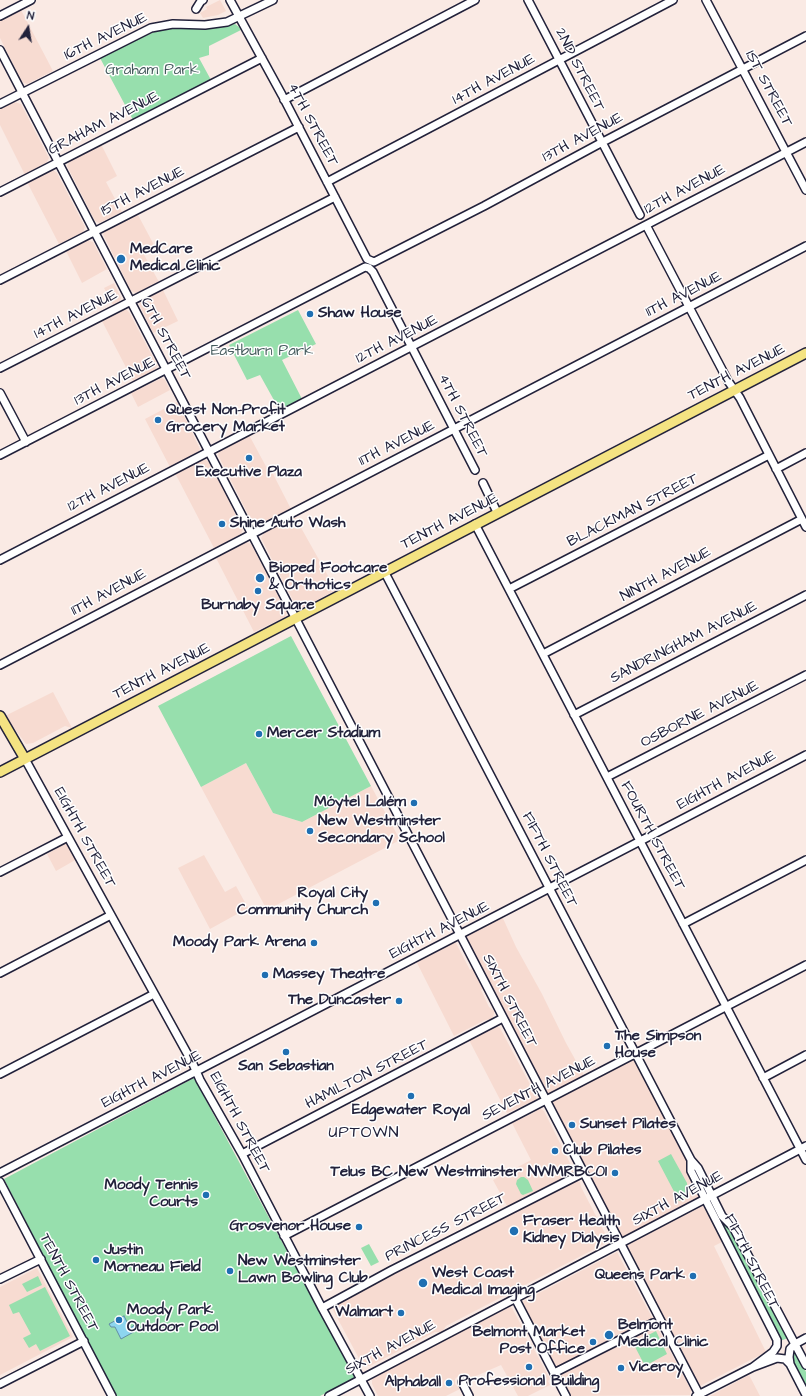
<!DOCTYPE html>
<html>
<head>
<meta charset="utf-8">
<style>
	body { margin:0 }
	#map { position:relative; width:806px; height:1396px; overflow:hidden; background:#faeae4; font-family:"Architects Daughter",sans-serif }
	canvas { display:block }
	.north { position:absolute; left:8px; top:8px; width:40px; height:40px; -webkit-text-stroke:3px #fff; paint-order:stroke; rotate:12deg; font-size:11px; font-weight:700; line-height:16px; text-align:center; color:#22223b }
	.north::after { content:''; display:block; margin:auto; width:14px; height:18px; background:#22223b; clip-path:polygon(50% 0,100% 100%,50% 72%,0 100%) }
</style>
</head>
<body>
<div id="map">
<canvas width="806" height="1396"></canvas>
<div class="north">N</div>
</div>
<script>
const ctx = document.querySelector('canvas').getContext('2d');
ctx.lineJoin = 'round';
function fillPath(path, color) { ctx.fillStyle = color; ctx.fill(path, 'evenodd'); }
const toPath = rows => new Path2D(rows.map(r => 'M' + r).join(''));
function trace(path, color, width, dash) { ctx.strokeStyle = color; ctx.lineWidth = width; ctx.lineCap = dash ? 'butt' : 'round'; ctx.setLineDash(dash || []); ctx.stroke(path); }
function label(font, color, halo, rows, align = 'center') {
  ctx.font = font + ' "Architects Daughter",sans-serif'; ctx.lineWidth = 3; ctx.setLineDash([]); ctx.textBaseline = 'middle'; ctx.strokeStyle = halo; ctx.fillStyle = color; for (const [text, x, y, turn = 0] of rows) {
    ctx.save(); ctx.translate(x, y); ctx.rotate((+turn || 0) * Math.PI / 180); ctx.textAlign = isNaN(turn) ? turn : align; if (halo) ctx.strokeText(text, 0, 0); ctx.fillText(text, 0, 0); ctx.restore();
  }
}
const built = toPath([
	[220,0,226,11,218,15,203,18,200,13,207,9,206,7],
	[21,10,53,71,27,84,22,82,0,38,0,21],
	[14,102,21,104,49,158,46,164,25,175,0,125,0,109],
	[101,144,117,176,106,182,122,212,99,223,95,221,67,166,70,160],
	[53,170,57,173,85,227,83,232,59,244,27,182,49,171],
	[138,215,154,245,142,251,159,282,136,293,131,291,103,234,105,231],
	[87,240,93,242,107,269,82,283,66,251],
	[114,283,121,298,120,301,113,305,104,288],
	[163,290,178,321,153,333,139,304,142,301],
	[124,310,127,310,129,312,157,365,155,370,133,381,102,321],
	[162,378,165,380,170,390,138,407,131,393],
	[177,402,200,449,198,452,170,467,145,419],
	[249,435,269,472,272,472,291,509,258,525,253,524,218,455,220,450],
	[199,460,206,460,209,462,243,529,241,534,214,548,175,473],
	[295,517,336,590,302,608,296,606,261,538,264,533],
	[246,542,251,544,287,613,285,617,254,632,216,558],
	[53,692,72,728,65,726,33,743,26,744,5,716],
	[246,763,273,813,302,822,371,786,400,840,267,910,201,787],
	[68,842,77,859,56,871,47,854],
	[204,855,225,892,236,886,248,908,210,929,178,868],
	[501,914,516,947,542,994,566,1043,586,1079,635,1054,691,1160,691,1171,705,1200,620,1244,460,934],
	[451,943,456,943,470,970,472,968,483,989,481,990,489,1007,494,1011,494,1014,492,1019,485,1020,454,1036,416,961],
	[496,1026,500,1028,532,1088,537,1089,538,1092,535,1095,537,1099,536,1100,507,1113,469,1040],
	[536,1109,541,1109,544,1111,574,1171,572,1174,507,1206,493,1180,531,1160,512,1123,535,1112],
	[575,1180,580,1182,581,1187,608,1239,606,1243,446,1326,442,1332,435,1332,370,1366,363,1366,333,1310,335,1305],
	[703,1206,722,1242,714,1246,766,1352,700,1386,627,1245],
	[617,1252,691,1390,690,1395,571,1396,540,1336,541,1332,539,1328,535,1327,522,1302],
	[37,1268,73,1337,0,1375,0,1287],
	[510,1307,512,1308,526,1334,525,1336,527,1340,529,1340,550,1379,548,1381,550,1385,528,1396,518,1396,501,1365,469,1379,464,1375,458,1376,455,1379,455,1384,460,1389,446,1396,378,1396,372,1384,372,1380,374,1377,401,1361,404,1361,440,1342,442,1339,473,1324,477,1324],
	[749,1375,760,1396,710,1396]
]);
const green = toPath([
	[235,24,239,27,241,30,209,46,209,55,199,58,211,80,133,120,100,58,135,40,157,31,170,29,207,29],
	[298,310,316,344,282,360,302,399,280,411,260,375,247,380,229,345],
	[291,636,371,786,302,822,273,813,246,763,201,787,158,706],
	[194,1078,355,1378,320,1396,116,1396,4,1179],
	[671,1154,687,1183,688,1197,679,1201,658,1161],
	[521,1177,524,1177,528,1180,533,1191,523,1195,521,1194,516,1184,517,1180],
	[712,1207,722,1221,731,1229,733,1232,788,1338,780,1341],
	[369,1244,379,1262,371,1266,361,1248],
	[38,1276,42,1285,27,1292,22,1284],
	[45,1287,70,1336,40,1351,36,1344,29,1348,23,1338,31,1334,19,1312,13,1314,9,1305],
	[656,1331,667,1354,645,1366,633,1343],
	[796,1352,806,1372,806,1392,791,1363,790,1355]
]);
const water = toPath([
	[124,1316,130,1328,136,1324,139,1329,121,1339,115,1327,111,1327,109,1324,124,1316]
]);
const minor = toPath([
	[230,0,282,95,367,259,374,262,484,206,597,145,806,36],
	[528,0,640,215],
	[706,0,806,190],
	[196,9,201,1,203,0],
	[0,16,31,0],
	[0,50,700,1396],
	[284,100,475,0],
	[0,104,151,28,173,24,205,25,227,22,273,0],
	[327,182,673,0],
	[0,192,262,58],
	[646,225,728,381,740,398,806,527],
	[0,280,299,127],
	[0,368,335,197],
	[0,393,26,442],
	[0,455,365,267,369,268,373,272,475,470],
	[776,469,806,453],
	[483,483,497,512],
	[475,524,806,1160],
	[0,560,806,142],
	[384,571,691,1160,698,1168,722,1216,733,1227,806,1365],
	[509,589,769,455],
	[543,654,802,519],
	[0,665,806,246],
	[574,715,806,595],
	[25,759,193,1064,200,1080,242,1154,322,1308,370,1396],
	[607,777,806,675],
	[0,872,68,837],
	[683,924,806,860],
	[0,973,111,915],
	[0,1074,154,994],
	[763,1078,806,1055],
	[242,1154,503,1018],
	[691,1160,691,1171,777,1340,777,1346,773,1352,753,1367],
	[0,1173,806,755],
	[0,1182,112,1396],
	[284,1236,806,965],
	[0,1279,41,1259],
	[515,1298,566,1396],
	[322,1308,392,1270,583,1173],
	[790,1364,789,1357,790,1349,795,1344,806,1338],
	[554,1373,653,1323],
	[462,1382,469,1396],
	[0,1384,84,1341],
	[329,1396,806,1146],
	[696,1396,753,1367,777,1358,785,1359,790,1364,806,1395]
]);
const major = toPath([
	[0,716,25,759],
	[0,772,806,353]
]);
const markers = [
	[121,259,5,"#1f6fb2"],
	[310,314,4,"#1f6fb2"],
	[158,420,4,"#1f6fb2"],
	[249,458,4,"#1f6fb2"],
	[222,524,4,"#1f6fb2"],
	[260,578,5,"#1f6fb2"],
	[258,591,4,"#1f6fb2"],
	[259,734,4,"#1f6fb2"],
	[414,803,4,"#1f6fb2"],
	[310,831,4,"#1f6fb2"],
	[376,903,4,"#1f6fb2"],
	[314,943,4,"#1f6fb2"],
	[265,975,4,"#1f6fb2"],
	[399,1001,4,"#1f6fb2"],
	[607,1046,4,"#1f6fb2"],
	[286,1052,4,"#1f6fb2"],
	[411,1096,4,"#1f6fb2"],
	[572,1125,4,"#1f6fb2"],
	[555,1151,4,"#1f6fb2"],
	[615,1173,4,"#1f6fb2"],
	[206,1195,4,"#1f6fb2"],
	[359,1227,4,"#1f6fb2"],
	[514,1231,5,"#1f6fb2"],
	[96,1260,4,"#1f6fb2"],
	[230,1271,4,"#1f6fb2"],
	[693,1276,4,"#1f6fb2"],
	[423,1283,5,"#1f6fb2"],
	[401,1313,4,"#1f6fb2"],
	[119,1320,4,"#1f6fb2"],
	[609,1335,5,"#1f6fb2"],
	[593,1342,4,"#1f6fb2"],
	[529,1367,4,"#1f6fb2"],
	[621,1368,4,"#1f6fb2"],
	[449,1383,4,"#1f6fb2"]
];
const streetNames = [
	["16TH AVENUE",106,37,-26],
	["2ND STREET",579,70,63],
	["14TH AVENUE",494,80,-28],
	["1ST STREET",768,89,62],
	["GRAHAM AVENUE",104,124,-27],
	["4TH STREET",312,125,62],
	["13TH AVENUE",583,138,-28],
	["12TH AVENUE",685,190,-28],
	["15TH AVENUE",143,192,-27],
	["11TH AVENUE",684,295,-27],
	["14TH AVENUE",76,315,-27],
	["6TH STREET",165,339,62],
	["12TH AVENUE",397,340,-27],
	["TENTH AVENUE",737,373,-27],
	["13TH AVENUE",115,382,-27],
	["4TH STREET",462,416,63],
	["11TH AVENUE",397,444,-27],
	["12TH AVENUE",109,488,-27],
	["BLACKMAN STREET",633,511,-27],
	["TENTH AVENUE",450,522,-27],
	["NINTH AVENUE",666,575,-28],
	["11TH AVENUE",109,593,-28],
	["SANDRINGHAM AVENUE",684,643,-27],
	["TENTH AVENUE",162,672,-27],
	["OSBORNE AVENUE",700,715,-27],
	["EIGHTH AVENUE",727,781,-28],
	["FOURTH STREET",652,836,62],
	["EIGHTH STREET",84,838,61],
	["FIFTH STREET",549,860,63],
	["EIGHTH AVENUE",440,931,-27],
	["SIXTH STREET",509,1001,63],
	["HAMILTON STREET",367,1075,-27],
	["EIGHTH AVENUE",152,1080,-27],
	["SEVENTH AVENUE",539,1089,-27],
	["EIGHTH STREET",239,1123,62],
	["SIXTH AVENUE",678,1199,-28],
	["PRINCESS STREET",446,1228,-27],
	["FIFTH STREET",751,1262,63],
	["TENTH STREET",68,1283,62],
	["SIXTH AVENUE",391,1348,-28]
];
const parkNames = [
	["Graham Park",152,71],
	["Eastburn Park",262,352]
];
const poiNames = [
	["MedCare",130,250],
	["Medical Clinic",130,267],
	["Shaw House",318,314],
	["Quest Non-Profit",166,411],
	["Grocery Market",166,428],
	["Executive Plaza",249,473,"center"],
	["Shine Auto Wash",230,524],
	["Bioped Footcare",269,569],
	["& Orthotics",269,586],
	["Burnaby Square",258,606,"center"],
	["Mercer Stadium",267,734],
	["Móytel Lalém",406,803,"right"],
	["New Westminster",318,822],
	["Secondary School",318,839],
	["Royal City",368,894,"right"],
	["Community Church",368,911,"right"],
	["Moody Park Arena",306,943,"right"],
	["Massey Theatre",273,975],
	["The Duncaster",391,1001,"right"],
	["The Simpson",615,1037],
	["House",615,1054],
	["San Sebastian",286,1067,"center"],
	["Edgewater Royal",411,1111,"center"],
	["Sunset Pilates",580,1125],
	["Club Pilates",563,1151],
	["Telus BC New Westminster NWMRBC01",607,1173,"right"],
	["Moody Tennis",198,1186,"right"],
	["Courts",198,1203,"right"],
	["Fraser Health",523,1222],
	["Kidney Dialysis",523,1239],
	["Grosvenor House",351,1227,"right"],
	["Justin",104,1251],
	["Morneau Field",104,1268],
	["New Westminster",238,1262],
	["Lawn Bowling Club",238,1279],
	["West Coast",432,1274],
	["Medical Imaging",432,1291],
	["Queens Park",685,1276,"right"],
	["Moody Park",127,1311],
	["Outdoor Pool",127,1328],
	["Walmart",393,1313,"right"],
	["Belmont",618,1326],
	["Medical Clinic",618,1343],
	["Belmont Market",585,1333,"right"],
	["Post Office",585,1350,"right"],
	["Viceroy",629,1368],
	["Professional Building",529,1382,"center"],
	["Alphaball",441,1383,"right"]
];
const neighbourhoodNames = [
	["UPTOWN",364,1134]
];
fillPath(built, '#f7dbd1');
fillPath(green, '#97dfad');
fillPath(water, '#8dd5ee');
trace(water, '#628da6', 1);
trace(minor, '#22223b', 10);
trace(major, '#22223b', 12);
trace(minor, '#fff', 7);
trace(major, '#f4e382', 9);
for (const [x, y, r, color] of markers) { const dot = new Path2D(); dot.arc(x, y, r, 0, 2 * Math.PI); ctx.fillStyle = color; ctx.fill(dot); trace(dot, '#fff', 1.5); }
label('15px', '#22223b', '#fff', streetNames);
label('15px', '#455b5d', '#fff', parkNames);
label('bold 15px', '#22223b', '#fff', poiNames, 'left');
ctx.letterSpacing = '1px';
label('16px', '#22223b', '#fff', neighbourhoodNames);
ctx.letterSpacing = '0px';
</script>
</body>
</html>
